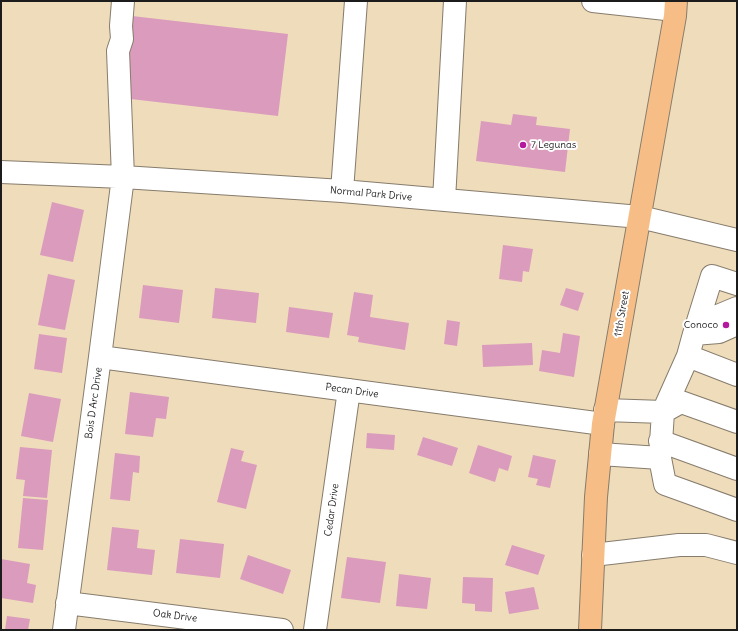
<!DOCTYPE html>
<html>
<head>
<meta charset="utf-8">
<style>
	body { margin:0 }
	#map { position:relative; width:738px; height:631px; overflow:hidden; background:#efdcbb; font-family:Delius,sans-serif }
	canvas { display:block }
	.frame { position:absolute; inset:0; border:2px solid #1c1c1c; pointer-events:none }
</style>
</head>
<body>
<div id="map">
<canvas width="738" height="631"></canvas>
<div class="frame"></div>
</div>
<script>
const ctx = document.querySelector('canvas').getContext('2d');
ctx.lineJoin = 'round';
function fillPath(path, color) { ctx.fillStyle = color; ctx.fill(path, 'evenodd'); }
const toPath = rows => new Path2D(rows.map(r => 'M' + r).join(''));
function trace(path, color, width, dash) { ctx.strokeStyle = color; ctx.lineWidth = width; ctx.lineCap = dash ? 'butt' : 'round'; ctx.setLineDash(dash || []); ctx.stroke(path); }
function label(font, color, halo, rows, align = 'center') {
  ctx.font = font + ' Delius,sans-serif'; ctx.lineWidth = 4; ctx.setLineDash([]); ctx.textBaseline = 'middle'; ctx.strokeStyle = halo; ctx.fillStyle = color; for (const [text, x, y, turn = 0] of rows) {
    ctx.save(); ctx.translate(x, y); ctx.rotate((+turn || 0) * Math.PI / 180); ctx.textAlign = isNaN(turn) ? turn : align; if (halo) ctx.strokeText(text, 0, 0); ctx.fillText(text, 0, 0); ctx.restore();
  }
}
const building = toPath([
	[132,16,288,34,278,116,122,98],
	[513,114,537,117,536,125,570,129,565,172,476,161,481,121,511,125],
	[52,202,84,210,73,262,40,255],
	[503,245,533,249,529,272,523,271,522,282,499,279],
	[48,274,75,280,65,330,38,325],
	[143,285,183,290,179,323,139,318],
	[215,288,259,293,256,323,212,318],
	[566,288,584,293,578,311,560,305],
	[354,292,373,295,370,317,409,323,405,350,358,342,359,337,347,335],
	[289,307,333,313,329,338,286,332],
	[447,320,460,322,457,346,444,344],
	[563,333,580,336,574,377,539,371,542,350,560,353],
	[39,334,67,338,62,373,34,369],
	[532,343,533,365,483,367,482,345],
	[130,392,169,397,166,419,156,418,153,437,125,434],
	[29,393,61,399,53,442,21,436],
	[367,433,395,435,394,450,366,448],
	[423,437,458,448,452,466,417,455],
	[478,445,512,456,508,471,499,468,495,482,469,473],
	[20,447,52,450,47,498,23,496,25,480,16,479],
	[231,448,244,451,241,461,257,465,246,509,217,502],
	[115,453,140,456,139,473,133,472,130,501,110,499],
	[533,455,556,460,550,488,536,485,538,479,528,477],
	[23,498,48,500,43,550,18,548],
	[112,527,139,530,137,548,155,550,152,575,107,570],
	[180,539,224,544,220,578,176,573],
	[512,545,545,555,538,575,505,565],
	[248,555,291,570,283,594,240,579],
	[347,557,386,562,380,603,341,598],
	[1,559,30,564,27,583,36,585,33,603,1,598],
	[399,574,431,578,427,609,396,606],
	[463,577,493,578,492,612,475,611,475,604,462,603],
	[534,587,539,609,509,614,505,592],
	[7,616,30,619,28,630,5,630]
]);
const minor = toPath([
	[593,1,675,10],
	[1,172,123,177,342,191,640,217,737,240],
	[342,191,356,1],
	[444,200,455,1],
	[737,284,712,276,694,334,719,332,737,324],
	[688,356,737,375],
	[100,357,603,424],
	[663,412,688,356,694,334,713,318,737,308],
	[663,412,681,402,737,422],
	[660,441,737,469],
	[600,454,660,458,663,412,605,410],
	[660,458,665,484,737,510],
	[593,555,679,545,706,545,737,553],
	[67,603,282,630],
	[64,630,100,357,123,177,118,51,122,39,121,26,123,1],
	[315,630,349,390]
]);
const major = toPath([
	[590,630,596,497,603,424,675,16,676,1]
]);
const markers = [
	[523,145,4,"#b5179e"],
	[726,325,4,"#b5179e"]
];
const poiNames = [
	["7 Legunas",531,145],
	["Conoco",718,325,"right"]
];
const streetNames = [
	["Normal Park Drive",371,194,5],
	["11th Street",622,314,-80],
	["Pecan Drive",352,391,8],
	["Bois D Arc Drive",94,403,-82],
	["Cedar Drive",332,510,-82],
	["Oak Drive",175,616,7]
];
fillPath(building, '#da9bbc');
trace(minor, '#867c6c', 24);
trace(major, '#867c6c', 24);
trace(minor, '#fff', 22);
trace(major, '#f6be86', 22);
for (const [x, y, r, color] of markers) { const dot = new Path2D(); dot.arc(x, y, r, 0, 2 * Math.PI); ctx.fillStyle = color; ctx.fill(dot); trace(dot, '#fff', 1.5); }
label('10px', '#1c1c1c', '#fff', poiNames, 'left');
label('10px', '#1c1c1c', '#fff', streetNames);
</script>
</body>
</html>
